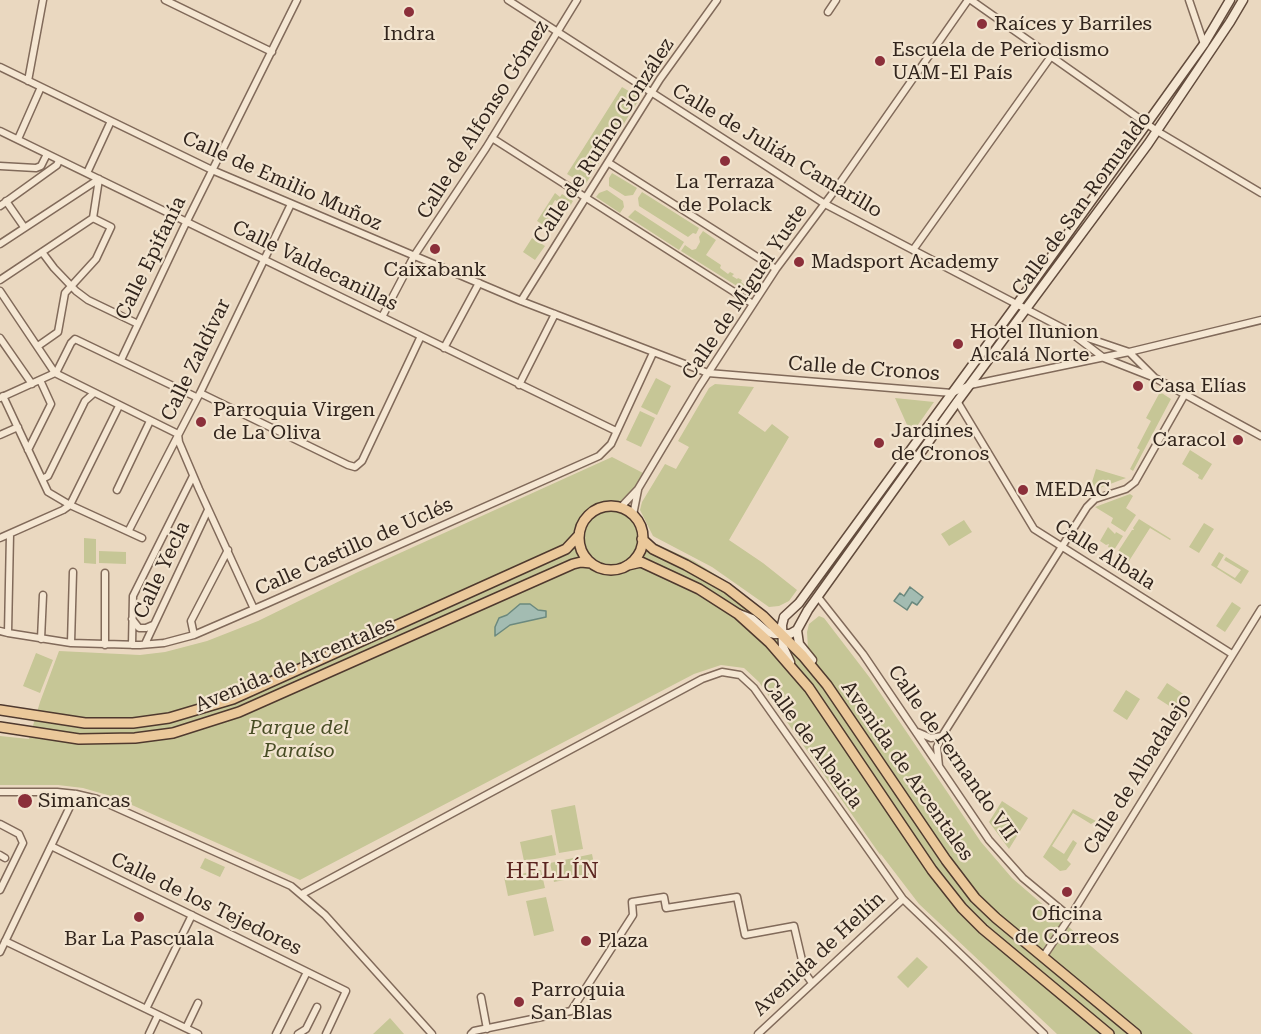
<!DOCTYPE html>
<html>
<head>
<meta charset="utf-8">
<style>
	body { margin:0 }
	canvas { display:block; background:#ead8c0 }
</style>
</head>
<body>
<canvas width="1261" height="1034"></canvas>
<script>
const ctx = document.querySelector('canvas').getContext('2d');
ctx.lineJoin = 'round';
function fillPath(path, color) { ctx.fillStyle = color; ctx.fill(path, 'evenodd'); }
const toPath = rows => new Path2D(rows.map(r => 'M' + r).join(''));
function trace(path, color, width, dash) { ctx.strokeStyle = color; ctx.lineWidth = width; ctx.lineCap = dash ? 'butt' : 'round'; ctx.setLineDash(dash || []); ctx.stroke(path); }
function label(font, color, halo, rows, align = 'center') {
  ctx.font = font + ' "Roboto Serif",serif'; ctx.lineWidth = 4.5; ctx.setLineDash([]); ctx.textBaseline = 'middle'; ctx.strokeStyle = halo; ctx.fillStyle = color; for (const [text, x, y, turn = 0] of rows) {
    ctx.save(); ctx.translate(x, y); ctx.rotate((+turn || 0) * Math.PI / 180); ctx.textAlign = isNaN(turn) ? turn : align; if (halo) ctx.strokeText(text, 0, 0); ctx.fillText(text, 0, 0); ctx.restore();
  }
}
const green = toPath([
	[622,87,640,98,585,185,567,174],
	[612,173,637,188,633,195,625,196,609,186,609,178],
	[607,190,623,201,624,207,620,213,596,197,599,193],
	[642,192,699,228,696,234,693,233,688,237,639,206,638,198],
	[555,193,560,197,562,194,573,201,569,208,555,200,547,214,559,222,553,231,537,221],
	[635,210,684,242,679,250,628,217],
	[703,231,716,240,706,255,721,265,720,268,728,274,730,272,734,274,732,276,737,279,738,278,742,280,741,282,750,289,748,293,681,251,685,245,692,250,696,249,700,242,699,237],
	[532,238,545,246,535,260,523,252],
	[656,378,671,386,657,415,641,407],
	[715,384,754,387,738,413,765,432,772,424,789,437,729,540,763,563,797,590,789,601,779,606,769,607,712,567,653,536,640,510,642,502,665,464,676,469,689,447,678,441,709,388],
	[1160,392,1171,399,1133,471,1130,469,1140,450,1137,448,1151,421,1146,418],
	[895,398,934,402,910,436,905,431,908,427],
	[640,411,655,418,641,447,626,440],
	[1190,450,1212,464,1202,480,1198,478,1199,475,1182,464],
	[612,457,643,473,628,503,650,541,694,561,732,585,778,622,808,649,807,632,809,624,819,616,824,618,870,678,981,842,1012,878,1193,1034,1057,1034,919,904,880,853,881,856,759,682,744,668,721,665,694,674,300,880,114,797,83,788,58,785,0,785,0,736,29,739,40,702,59,651,140,655,165,652,207,641,258,621,358,572],
	[1096,469,1126,478,1089,492],
	[1130,494,1133,496,1126,508,1136,515,1125,532,1111,523,1113,518,1095,507],
	[1139,519,1171,539,1170,540,1150,528,1129,561,1117,553,1132,530,1134,530,1133,528],
	[964,520,972,532,949,546,941,534],
	[1204,523,1214,529,1199,553,1189,547],
	[1108,527,1115,534,1116,532,1123,536,1114,550,1108,547,1109,544,1106,545,1100,541],
	[84,538,96,539,96,564,84,563],
	[99,551,126,552,126,564,99,563],
	[1219,552,1224,555,1217,567,1235,578,1241,570,1224,560,1226,557,1249,571,1241,584,1211,565],
	[1232,602,1241,608,1225,632,1216,626],
	[36,653,53,660,40,693,23,686],
	[1167,683,1191,699,1182,714,1157,698],
	[1126,690,1140,699,1127,720,1113,711],
	[1002,801,1028,818,1009,849,989,822],
	[575,805,583,849,559,853,551,810],
	[1073,809,1096,821,1091,824,1073,813,1052,846,1064,854,1073,840,1077,843,1067,860,1071,864,1066,870,1060,871,1043,857],
	[552,835,556,855,524,861,520,842],
	[592,854,596,874,554,882,550,863],
	[205,858,225,867,220,877,200,868],
	[541,870,545,888,508,896,504,877],
	[546,897,554,931,534,936,526,901],
	[917,957,928,967,908,988,897,977],
	[390,1018,404,1034,373,1034]
]);
const water = toPath([
	[910,587,923,597,917,605,912,602,907,610,894,601,900,593,904,596,910,587],
	[520,604,530,604,538,610,546,611,546,617,510,625,495,636,495,627,499,618,507,615,520,604]
]);
const street = toPath([
	[165,0,272,52],
	[508,0,825,204,1070,332,1129,352,1155,378],
	[971,0,1157,131,1261,193],
	[1189,0,1204,44],
	[828,12,836,0],
	[0,67,212,170,521,301,708,373,952,393,970,385,1129,352,1261,320],
	[28,81,43,0],
	[0,131,616,431],
	[492,138,753,304],
	[18,139,41,87],
	[609,163,776,269],
	[0,166,36,168,41,166,47,154],
	[87,173,111,121],
	[6,201,24,227],
	[0,206,57,165,59,160],
	[93,218,99,179],
	[0,244,99,179],
	[913,250,1052,55],
	[42,252,54,268,76,291,88,300,138,324],
	[0,280,93,218],
	[0,291,55,373],
	[521,301,660,79,717,0],
	[382,317,414,256,486,148,577,0],
	[1075,336,1104,358,1155,378,1261,436],
	[0,338,32,384],
	[38,346,58,332,65,293,96,259,111,227,93,218],
	[444,348,479,283],
	[121,360,183,229,297,0],
	[56,373,71,343,75,339,196,397],
	[519,385,555,314],
	[200,393,348,465,355,467,362,461,421,336],
	[3,396,48,492,70,505,142,538],
	[0,398,55,373,178,434,179,442,199,489,254,609],
	[957,401,1034,529,1232,654],
	[0,435,18,427],
	[28,450,51,404,40,380],
	[42,479,48,476,85,401,94,393],
	[117,490,150,421],
	[620,508,638,489,699,387,776,269,835,190,968,0],
	[633,515,638,490],
	[129,530,200,393,291,204],
	[0,538,63,510,70,505,119,406],
	[105,573,105,645],
	[818,597,863,654,989,840,1023,878,1070,917],
	[132,619,139,628,146,628,153,625],
	[0,631,8,633,71,643,140,645,164,643,194,635,268,603,599,456,611,444,653,353],
	[8,633,10,534],
	[194,635,191,621,228,550],
	[41,639,43,595],
	[71,643,73,572],
	[145,644,208,510],
	[132,645,133,596,193,476],
	[917,732,931,738,942,736],
	[939,766,937,747,942,736,1087,507,1095,499,1126,489,1135,482,1185,394],
	[0,792,57,792,76,794,97,799,291,886,325,915,432,1034],
	[0,824,19,834,23,843,0,890],
	[51,846,346,991,326,1034],
	[0,855,5,858],
	[302,894,702,679,722,672,740,675,754,688,903,899,1044,1034],
	[5,941,198,1034],
	[0,952,76,794],
	[1043,957,1070,917,1261,609],
	[481,997,487,1029],
	[146,1009,192,915],
	[186,1028,198,1003],
	[149,1034,158,1015],
	[276,1034,307,972],
	[298,1034,306,1029,317,1007],
	[471,1034,474,1031,571,1011,633,915,632,902,664,897,666,908,737,897,745,935,794,926,805,973,812,983],
	[758,1034,903,899]
]);
const secondary = toPath([
	[739,614,752,619,767,632,774,634,790,634,797,630],
	[784,617,799,603,1028,289,1204,44,1230,0],
	[784,617,782,625,783,647,790,662],
	[797,630,808,610,957,402,1148,144,1230,22,1243,0],
	[797,630,799,644,812,660]
]);
const primary = toPath([
	'579 538a32 32 0 1 1 64 0a32 32 0 1 1-64 0Z',
	[642,539,653,549,686,565,727,588,763,616,803,656,827,685,946,860,975,898,996,918,1136,1034],
	[628,565,641,562,699,589,738,614,770,643,809,688,932,870,962,908,983,929,1109,1034],
	[0,710,85,723,133,723,169,718,233,699,566,549,579,535],
	[0,727,79,739,135,738,173,733,239,712,573,564,581,562,591,563]
]);
const markers = [
	[409,12,6,"#8b2f3a"],
	[982,24,6,"#8b2f3a"],
	[880,61,6,"#8b2f3a"],
	[725,161,6,"#8b2f3a"],
	[435,249,6,"#8b2f3a"],
	[799,262,6,"#8b2f3a"],
	[958,344,6,"#8b2f3a"],
	[1138,386,6,"#8b2f3a"],
	[201,422,6,"#8b2f3a"],
	[1238,440,6,"#8b2f3a"],
	[879,443,6,"#8b2f3a"],
	[1023,490,6,"#8b2f3a"],
	[25,801,8,"#8b2f3a"],
	[1067,892,6,"#8b2f3a"],
	[139,917,6,"#8b2f3a"],
	[586,941,6,"#8b2f3a"],
	[519,1002,6,"#8b2f3a"]
];
const poiNames = [
	["Raíces y Barriles",994,24],
	["Indra",409,34,"center"],
	["Escuela de Periodismo",892,50],
	["UAM-El País",892,73],
	["La Terraza",725,182,"center"],
	["de Polack",725,205,"center"],
	["Madsport Academy",811,262],
	["Caixabank",435,270,"center"],
	["Hotel Ilunion",970,332],
	["Alcalá Norte",970,355],
	["Casa Elías",1150,386],
	["Parroquia Virgen",213,410],
	["de La Oliva",213,433],
	["Jardines",891,431],
	["de Cronos",891,454],
	["Caracol",1226,440,"right"],
	["MEDAC",1035,490],
	["Simancas",38,801],
	["Oficina",1067,914,"center"],
	["de Correos",1067,937,"center"],
	["Bar La Pascuala",139,939,"center"],
	["Plaza",598,941],
	["Parroquia",531,990],
	["San Blas",531,1013]
];
const streetNames = [
	["Calle de Alfonso Gómez",483,120,-58],
	["Calle de Rufino González",604,141,-57],
	["Calle de Julián Camarillo",777,151,31],
	["Calle de Emilio Muñoz",282,181,24],
	["Calle de San Romualdo",1082,204,-54],
	["Calle Epifanía",151,258,-64],
	["Calle Valdecanillas",315,266,26],
	["Calle de Miguel Yuste",745,292,-56],
	["Calle Zaldívar",196,360,-64],
	["Calle de Cronos",864,369,4],
	["Calle Castillo de Uclés",354,547,-24],
	["Calle Albala",1105,555,32],
	["Calle Yecla",162,570,-65],
	["Avenida de Arcentales",295,665,-23],
	["Calle de Albaida",812,743,54],
	["Calle de Fernando VII",952,753,55],
	["Avenida de Arcentales",907,771,55],
	["Calle de Albadalejo",1138,774,-58],
	["Calle de los Tejedores",206,904,26],
	["Avenida de Hellín",819,954,-43]
];
const parkNames = [
	["Parque del",299,728],
	["Paraíso",299,751]
];
const quarterNames = [
	["HELLÍN",553,872]
];
fillPath(green, '#c6c696');
fillPath(water, '#a3bcb2');
trace(water, '#6b897e', 1.5);
trace(street, '#816a5a', 9);
trace(secondary, '#634c3d', 11);
trace(primary, '#4f392e', 12);
trace(street, '#f5e7d3', 6);
trace(secondary, '#f5e7d3', 8);
trace(primary, '#ebc89a', 9);
for (const [x, y, r, color] of markers) { const dot = new Path2D(); dot.arc(x, y, r, 0, 2 * Math.PI); ctx.fillStyle = color; ctx.fill(dot); trace(dot, '#f2e4cf', 2); }
label('20px', '#32251d', '#f2e4cf', poiNames, 'left');
label('20px', '#32251d', '#f2e4cf', streetNames);
label('italic 20px', '#484d25', '#f2e4cf', parkNames);
ctx.letterSpacing = '1.5px';
label('22px', '#5b2520', '#f2e4cf', quarterNames);
ctx.letterSpacing = '0px';
</script>
</body>
</html>
